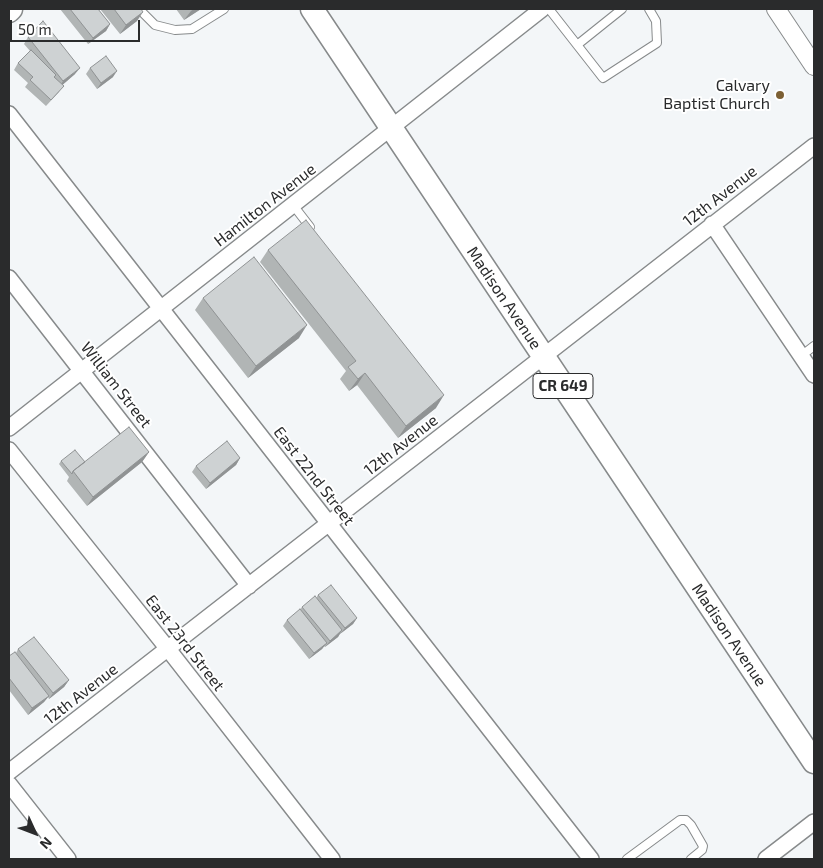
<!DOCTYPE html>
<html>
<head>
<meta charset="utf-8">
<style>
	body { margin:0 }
	#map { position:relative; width:823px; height:868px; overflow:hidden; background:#f3f6f8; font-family:"Exo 2",sans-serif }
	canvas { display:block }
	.frame { position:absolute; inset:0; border:10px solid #2a2b2c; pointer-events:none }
	.north { position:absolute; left:10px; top:808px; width:50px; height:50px; -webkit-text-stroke:4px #fff; paint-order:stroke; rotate:133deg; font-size:14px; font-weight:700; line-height:20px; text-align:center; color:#2a2b2c }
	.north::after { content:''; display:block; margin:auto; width:18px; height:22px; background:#2a2b2c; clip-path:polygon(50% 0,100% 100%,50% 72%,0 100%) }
	.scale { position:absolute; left:10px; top:20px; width:130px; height:22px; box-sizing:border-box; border:2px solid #2a2b2c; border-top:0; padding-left:6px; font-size:15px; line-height:18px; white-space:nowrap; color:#2a2b2c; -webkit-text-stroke:4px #fff; paint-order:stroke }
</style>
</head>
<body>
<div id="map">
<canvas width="823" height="868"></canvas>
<div class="frame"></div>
<div class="north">N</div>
<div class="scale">50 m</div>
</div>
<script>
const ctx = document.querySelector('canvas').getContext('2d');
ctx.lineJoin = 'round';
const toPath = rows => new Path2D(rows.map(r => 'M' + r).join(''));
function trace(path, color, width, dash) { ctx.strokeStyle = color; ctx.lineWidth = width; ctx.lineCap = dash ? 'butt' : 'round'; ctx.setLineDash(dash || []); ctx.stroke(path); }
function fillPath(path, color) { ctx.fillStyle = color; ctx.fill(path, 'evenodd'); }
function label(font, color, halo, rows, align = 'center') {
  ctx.font = font + ' "Exo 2",sans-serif'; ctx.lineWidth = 4; ctx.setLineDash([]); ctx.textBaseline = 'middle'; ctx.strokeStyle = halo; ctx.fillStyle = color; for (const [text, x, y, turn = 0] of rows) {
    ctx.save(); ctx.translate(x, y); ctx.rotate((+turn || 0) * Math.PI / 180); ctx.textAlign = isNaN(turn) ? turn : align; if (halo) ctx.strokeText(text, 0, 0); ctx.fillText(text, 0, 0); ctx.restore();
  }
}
const service = toPath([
	[139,9,155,25,175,30,192,29,224,9],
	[549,9,603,78,657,43,656,21,649,9],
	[577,45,622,9],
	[293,205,310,227],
	[801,356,814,346],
	[627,859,680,820,686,820,691,825,703,846,702,850,691,859]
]);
const minor = toPath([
	[9,114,591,859],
	[712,224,814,375],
	[9,278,249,586],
	[9,428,542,9],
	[9,450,168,649,332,859],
	[9,772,814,146],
	[9,784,68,859],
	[766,859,814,822]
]);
const tertiary = toPath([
	[776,9,814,66]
]);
const primary = toPath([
	[312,9,814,762],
	[9,11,11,9]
]);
const wall = toPath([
	[60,9,98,9,110,24,106,31,88,44],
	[100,9,141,9,137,21,120,34],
	[176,9,201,9,184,20],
	[28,37,75,74,62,85,59,92,46,106,25,87,28,83,14,70,18,63,30,51,24,44],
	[90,68,113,77,97,89,86,74],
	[268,250,436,408,398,438,357,385,349,391,340,379,346,371,260,262],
	[203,298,299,338,248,378,195,310],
	[149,452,142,462,87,506,67,481,69,477,59,464,61,461,85,462],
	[240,458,236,465,206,489,192,472,196,466],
	[318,595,357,618,353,624,340,634,338,637,325,647,324,646,322,649,309,659,283,626,287,620,300,610,302,607,316,598],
	[18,649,69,680,64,687,49,699,48,697,44,702,28,715,9,690,9,656,16,653]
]);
const shadedWall = toPath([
	[194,9,201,9,184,20,191,11],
	[143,12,137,21,120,34,126,25],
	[110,24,106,31,88,44,93,38],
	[80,68,75,74,59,88,63,81],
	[117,71,113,77,97,89,101,83],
	[307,325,299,338,248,378,256,366],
	[365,373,357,385,349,391,358,379],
	[444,395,436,408,398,438,406,426],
	[149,452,142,462,87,506,93,497],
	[240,458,236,465,206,489,210,483],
	[357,618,353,624,340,634,345,628],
	[342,630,338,637,325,647,330,641],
	[327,643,322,649,309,659,314,653],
	[69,680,64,687,49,699,53,693],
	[49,696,44,702,28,715,32,708]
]);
const building = toPath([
	[70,9,98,9,110,24,93,38,70,9],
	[114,9,141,9,143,12,126,25,114,9],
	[43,21,80,68,63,81,28,37,43,21],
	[31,50,56,75,54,77,64,86,51,100,30,80,33,77,18,63,31,50],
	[106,56,117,71,101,83,90,68,106,56],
	[306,220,444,395,406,426,365,373,358,379,348,367,356,361,268,250,306,220],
	[254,257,307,325,256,366,203,298,254,257],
	[129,427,149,452,93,497,73,471,129,427],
	[227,441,240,458,210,483,196,466,227,441],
	[75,450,85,462,73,471,72,474,61,461,75,450],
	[331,585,357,618,345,628,318,595,331,585],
	[315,596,342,630,330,641,302,607,315,596],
	[300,609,327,643,314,653,287,620,300,609],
	[34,637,69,680,53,693,18,649,34,637],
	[15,652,49,696,32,708,9,678,9,656,15,652]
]);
const markers = [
	[780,95,5,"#7d6034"]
];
const shields = [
	[563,386,60]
];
const shieldNames = [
	["CR 649",563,386]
];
const poiNames = [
	["Calvary",770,86],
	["Baptist Church",770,104]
];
const streetNames = [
	["12th Avenue",720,196,-38],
	["Hamilton Avenue",265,205,-38],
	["Madison Avenue",504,298,56],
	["William Street",116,385,52],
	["12th Avenue",401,445,-38],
	["East 22nd Street",314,476,52],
	["Madison Avenue",729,635,56],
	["East 23rd Street",185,643,52],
	["12th Avenue",81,694,-38]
];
trace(service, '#878a8b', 10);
trace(minor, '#878a8b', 18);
trace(tertiary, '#878a8b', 20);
trace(primary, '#878a8b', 25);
trace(service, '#fff', 8);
trace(minor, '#fff', 15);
trace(tertiary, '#fff', 18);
trace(primary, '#fff', 22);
fillPath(wall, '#b1b5b5');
fillPath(shadedWall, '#909394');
fillPath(building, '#ced2d3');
trace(building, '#909394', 1);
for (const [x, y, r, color] of markers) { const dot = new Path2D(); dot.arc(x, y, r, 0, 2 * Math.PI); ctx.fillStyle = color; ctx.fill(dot); trace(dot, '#fff', 2); }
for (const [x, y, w] of shields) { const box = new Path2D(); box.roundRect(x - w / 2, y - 12.5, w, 25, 4); ctx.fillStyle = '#fff'; ctx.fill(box); trace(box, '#2a2b2c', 1); }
label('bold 15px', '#2a2b2c', null, shieldNames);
label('16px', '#2a2b2c', '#fff', poiNames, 'right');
label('16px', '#2a2b2c', '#fff', streetNames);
</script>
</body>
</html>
